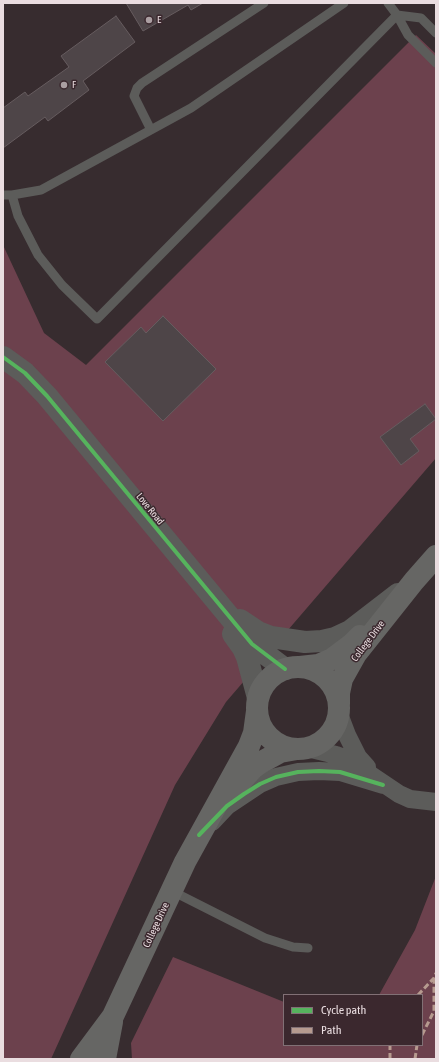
<!DOCTYPE html>
<html>
<head>
<meta charset="utf-8">
<style>
	body { margin:0 }
	#map { position:relative; width:439px; height:1062px; overflow:hidden; background:#372c2f; font-family:"Asap Condensed",sans-serif }
	canvas { display:block }
	.frame { position:absolute; inset:0; border:4px solid #eadde0; pointer-events:none }
	.legend { position:absolute; left:283px; top:994px; width:140px; height:52px; box-sizing:border-box; background:#3b282e; border:1px solid #817075; margin:0; padding:5px 7px; list-style:none; font-size:12px; color:#eadde0 }
	.legend li { display:flex; align-items:center; gap:8px; height:20px }
	.legend b { width:20px; border:1px solid #817075 }
</style>
</head>
<body>
<div id="map">
<canvas width="439" height="1062"></canvas>
<div class="frame"></div>
<ul class="legend">
<li><b style="height:5px;background:#56b35d"></b>Cycle path</li>
<li><b style="height:5px;background:#b69a8f"></b>Path</li>
</ul>
</div>
<script>
const ctx = document.querySelector('canvas').getContext('2d');
ctx.lineJoin = 'round';
function fillPath(path, color) { ctx.fillStyle = color; ctx.fill(path, 'evenodd'); }
const toPath = rows => new Path2D(rows.map(r => 'M' + r).join(''));
function trace(path, color, width, dash) { ctx.strokeStyle = color; ctx.lineWidth = width; ctx.lineCap = dash ? 'butt' : 'round'; ctx.setLineDash(dash || []); ctx.stroke(path); }
function label(font, color, halo, rows, align = 'center') {
  ctx.font = font + ' "Asap Condensed",sans-serif'; ctx.lineWidth = 3; ctx.setLineDash([]); ctx.textBaseline = 'middle'; ctx.strokeStyle = halo; ctx.fillStyle = color; for (const [text, x, y, turn = 0] of rows) {
    ctx.save(); ctx.translate(x, y); ctx.rotate((+turn || 0) * Math.PI / 180); ctx.textAlign = isNaN(turn) ? turn : align; if (halo) ctx.strokeText(text, 0, 0); ctx.fillText(text, 0, 0); ctx.restore();
  }
}
const green = toPath([
	[416,35,436,54,436,458,226,702,175,785,51,1059,3,1059,3,245,44,333,86,365],
	[436,876,436,1059,132,1059,131,1043,173,957,284,1002,284,1045,422,1045,422,995,379,995,415,930]
]);
const building = toPath([
	[126,3,203,3,191,10,188,5,143,31,126,3],
	[116,16,135,42,83,81,89,90,48,121,45,117,3,148,3,108,25,92,28,96,69,67,61,56,116,16],
	[163,316,216,369,163,421,105,362,141,327,146,333,163,316],
	[425,404,436,419,410,439,419,451,401,465,380,437,425,404]
]);
const service = toPath([
	[388,3,397,15,408,35,436,63],
	[397,15,421,18,436,33],
	[151,130,134,96,137,88,142,83,264,3],
	[3,195,12,195,41,190,191,108,344,3],
	[12,195,18,216,38,255,62,285,97,319,397,15],
	[172,891,265,938,293,947,308,948]
]);
const minor = toPath([
	[339,714,347,735,358,757,367,767],
	[307,748,336,755,347,759,399,794,410,799,436,802],
	[212,822,227,806,260,784,276,777,298,772,319,771,340,772,383,785]
]);
const tertiary = toPath([
	[3,357,25,373,47,396,252,644,285,669],
	[240,620,258,632,271,637,305,642,322,641,335,638,350,631,398,594],
	[233,634,243,648,247,657,258,698]
]);
const secondary = toPath([
	'257 708a41 41 0 1 1 82 0a41 41 0 1 1-82 0Z',
	[300,667,318,665,332,659,352,644,360,636],
	[339,704,339,693,342,679,356,654,414,581,436,556],
	[234,789,253,768,260,763,280,752,297,749],
	[81,1059,113,1016,185,862,249,746,254,733,257,711],
	[105,1059,112,1022]
]);
const quiet = toPath([
	[418,995,434,978,436,973],
	[422,1035,434,1011,434,978],
	[390,1059,390,1045],
	[415,1059,417,1045]
]);
const cycleway = toPath([
	[3,357,25,373,47,396,252,644,285,669],
	[199,835,227,806,244,794,260,784,276,777,298,772,319,771,340,772,383,785]
]);
const markers = [
	[149,20,4,"#ab9fa2"],
	[64,85,4,"#ab9fa2"]
];
const poiNames = [
	["E",157,20],
	["F",72,85]
];
const streetNames = [
	["Love Road",150,509,51],
	["College Drive",368,641,-53],
	["College Drive",156,925,-65]
];
fillPath(green, '#6c414d');
fillPath(building, '#4e4548');
trace(building, '#665c5f', 1);
trace(service, '#5c5c5a', 9);
trace(minor, '#5c5c5a', 18);
trace(tertiary, '#5c5c5a', 22);
trace(secondary, '#666664', 22);
trace(quiet, '#b69a8f', 3, [6, 3]);
trace(cycleway, '#56b35d', 4);
for (const [x, y, r, color] of markers) { const dot = new Path2D(); dot.arc(x, y, r, 0, 2 * Math.PI); ctx.fillStyle = color; ctx.fill(dot); trace(dot, '#3b282e', 1.5); }
label('10px', '#eadde0', '#3b282e', poiNames, 'left');
label('10px', '#eadde0', '#3b282e', streetNames);
</script>
</body>
</html>
